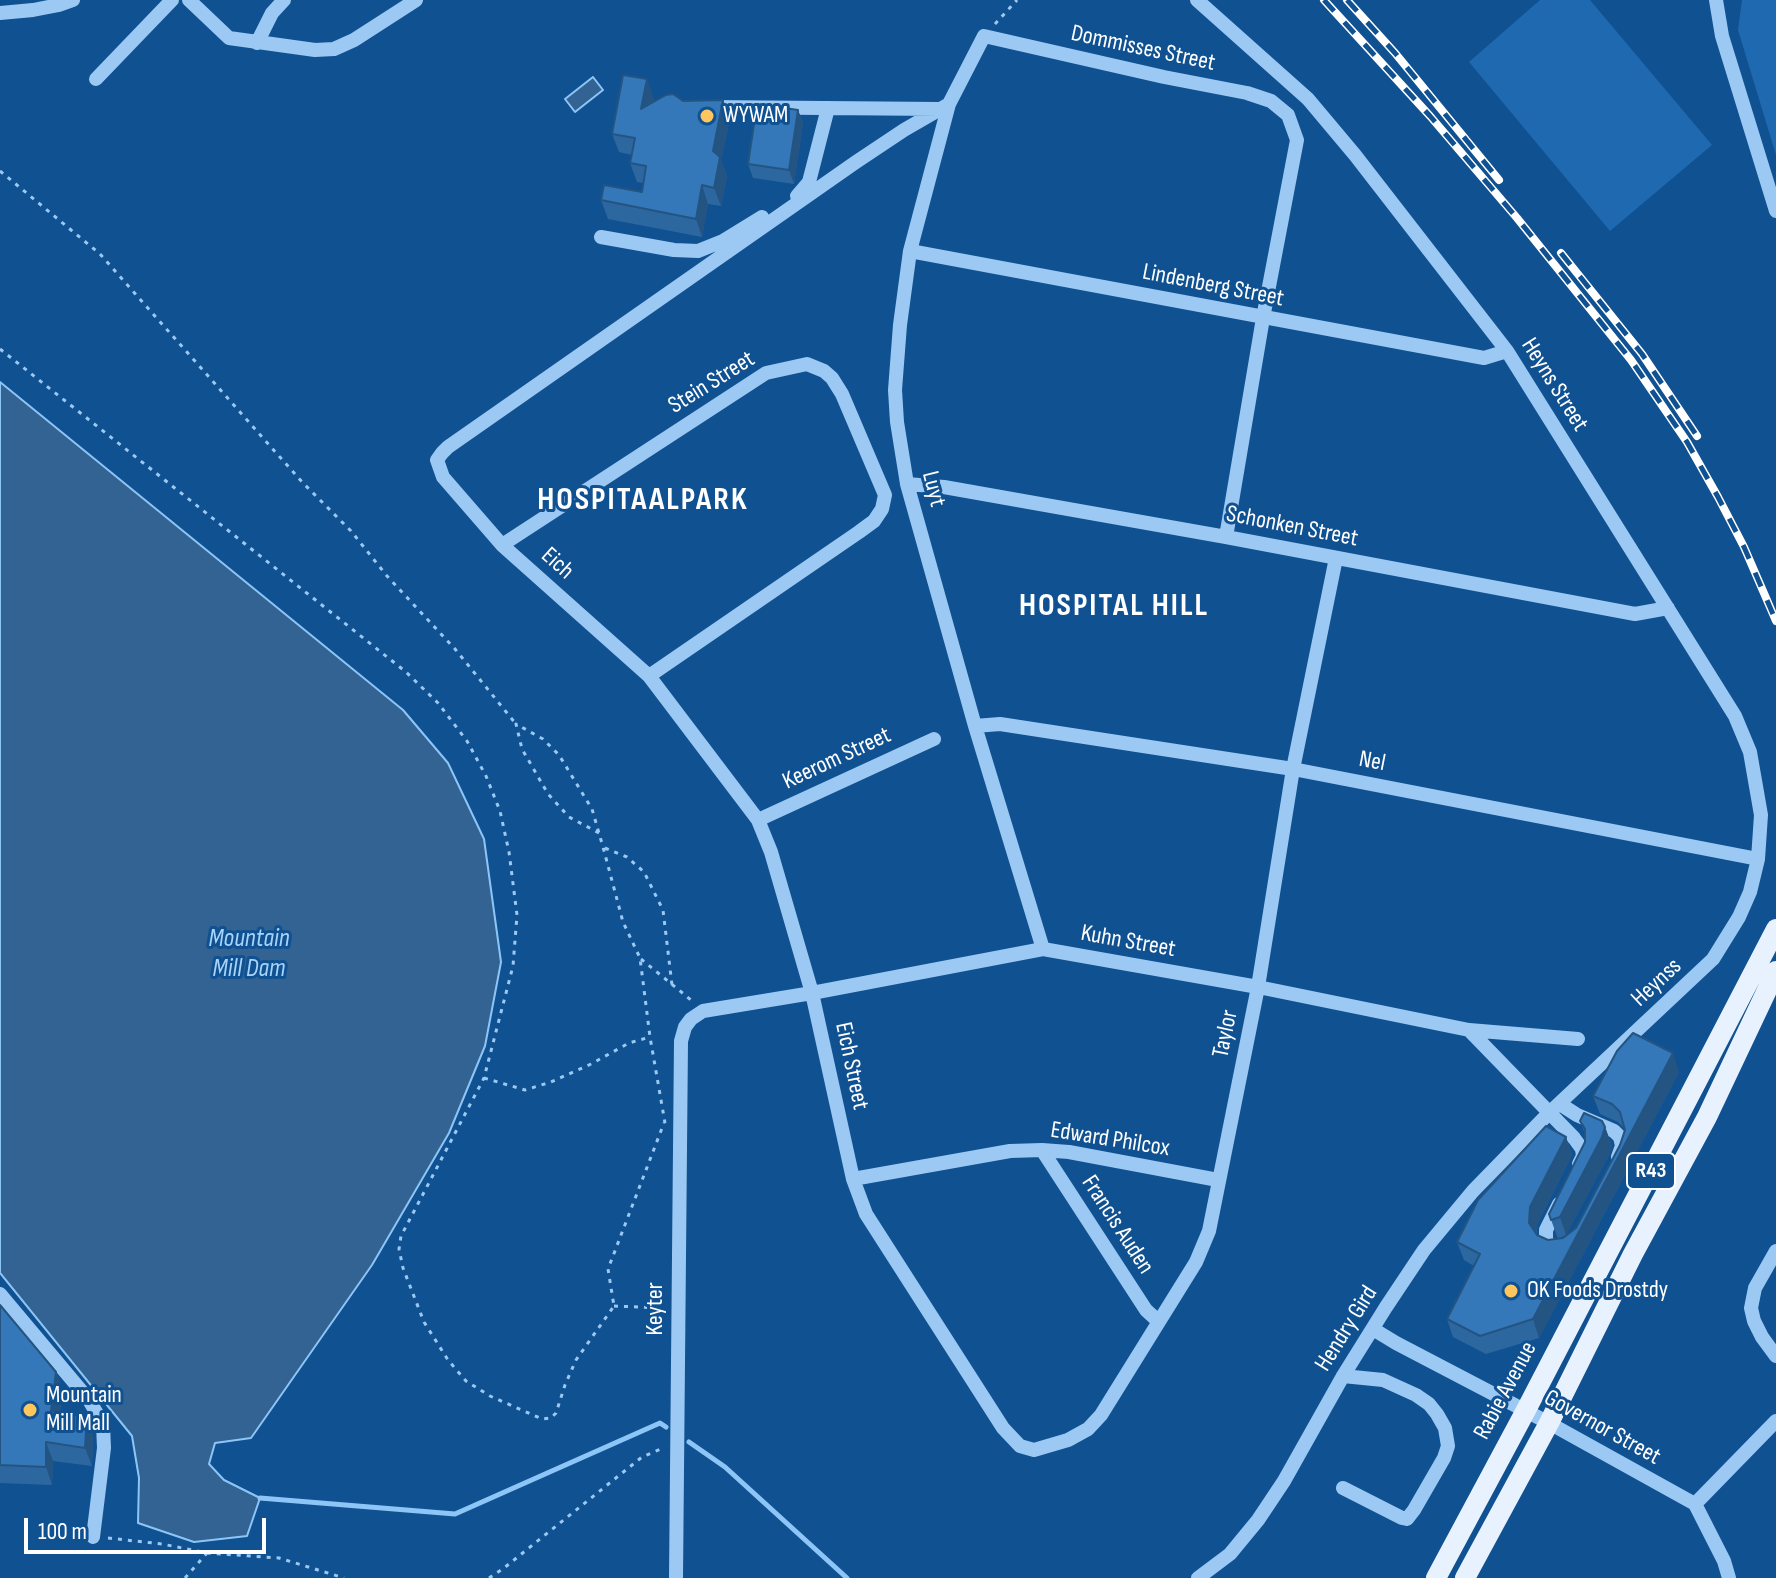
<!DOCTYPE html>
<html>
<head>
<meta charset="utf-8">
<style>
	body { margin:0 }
	#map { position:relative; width:1776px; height:1578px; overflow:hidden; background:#105192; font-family:"Sofia Sans Condensed",sans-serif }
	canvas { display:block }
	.scale { position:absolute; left:24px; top:1518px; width:242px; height:36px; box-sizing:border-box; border:4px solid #fff; border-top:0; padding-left:10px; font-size:24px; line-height:28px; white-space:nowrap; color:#fff; -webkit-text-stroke:6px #105192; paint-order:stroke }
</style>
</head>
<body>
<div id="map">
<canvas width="1776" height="1578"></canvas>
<div class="scale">100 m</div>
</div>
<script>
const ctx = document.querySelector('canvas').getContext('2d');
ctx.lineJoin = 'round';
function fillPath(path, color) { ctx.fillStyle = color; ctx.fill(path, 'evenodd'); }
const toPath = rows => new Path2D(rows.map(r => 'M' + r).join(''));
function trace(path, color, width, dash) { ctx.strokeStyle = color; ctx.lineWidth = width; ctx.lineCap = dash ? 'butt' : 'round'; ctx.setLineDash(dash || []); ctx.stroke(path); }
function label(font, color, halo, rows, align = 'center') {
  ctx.font = font + ' "Sofia Sans Condensed",sans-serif'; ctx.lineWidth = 6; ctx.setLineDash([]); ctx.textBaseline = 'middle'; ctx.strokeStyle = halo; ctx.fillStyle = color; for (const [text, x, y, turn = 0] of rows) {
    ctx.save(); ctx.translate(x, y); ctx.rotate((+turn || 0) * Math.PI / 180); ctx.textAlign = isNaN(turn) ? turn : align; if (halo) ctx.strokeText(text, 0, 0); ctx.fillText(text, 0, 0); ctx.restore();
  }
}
const green = toPath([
	[1540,0,1590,0,1712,145,1610,231,1469,62],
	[1742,0,1776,0,1776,155,1738,30]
]);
const water = toPath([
	[593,77,603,90,575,112,565,99,593,77],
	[0,382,403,710,448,763,484,839,501,962,485,1046,449,1133,372,1265,251,1438,215,1443,209,1464,224,1480,260,1498,247,1536,194,1542,138,1523,139,1478,132,1436,0,1273,0,382]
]);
const stream = toPath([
	[689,1442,725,1467,847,1578],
	[260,1498,455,1514,660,1423,666,1427]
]);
const path = toPath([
	[995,24,1017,0],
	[0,171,100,254,302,482,351,531,387,576,455,649,516,724],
	[0,349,406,672,438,703,467,741,486,776,500,811,509,852,517,915,513,966,484,1078,401,1236,399,1249,403,1268,424,1322,448,1360,466,1381,490,1396,542,1419,551,1418,556,1413,565,1385,576,1360,614,1306,608,1269,664,1123],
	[599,833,569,817,548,794,522,749,516,724,543,739,559,755,592,809,603,847,623,922,640,958,650,1037,665,1123],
	[605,848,627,857,644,872,663,910,672,985],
	[641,959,691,1000],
	[484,1078,525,1090,551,1082,591,1064,629,1043,650,1037],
	[614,1306,662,1308],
	[108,1538,162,1544,207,1553,279,1558,344,1578],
	[185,1578,207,1553],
	[489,1578,504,1568,642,1457,663,1448]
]);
const minor = toPath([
	[189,0,229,38,315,50,334,49,354,40,416,0],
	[1197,0,1308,99,1355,155,1507,351,1735,716,1750,752,1761,815,1758,859,1750,892,1739,917,1713,959,1549,1113,1473,1191,1424,1250,1386,1307,1343,1376,1284,1481,1258,1520,1230,1554,1198,1578],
	[1716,0,1722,36,1776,211],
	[0,13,33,10,59,5,73,0],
	[257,43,272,13,284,0],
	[96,79,172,0],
	[949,104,904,130,856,162,448,447,442,453,437,460,443,477,502,545,649,676,758,820,771,852,812,993,853,1179,866,1214,1003,1428,1020,1446,1034,1450,1068,1440,1088,1429,1101,1415,1196,1262,1209,1231,1258,987,1293,769,1336,558],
	[708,107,939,109],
	[797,196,809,182,828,108],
	[601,237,674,250,698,251,723,241,762,217],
	[910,251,1484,358,1507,351],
	[907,484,944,487,1226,537,1635,614,1668,608],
	[502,545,766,373,807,364,824,371,832,378,842,394,885,495,882,509,874,521,859,532,649,676],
	[975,726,1000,724,1293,769,1758,859],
	[758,820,934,739],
	[1043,949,975,726,907,484,897,422,895,390,900,325,910,251,949,104,984,36,1164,77,1247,93,1271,101,1288,115,1297,140,1263,318,1226,537],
	[1469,1030,1578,1039],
	[1560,1104,1577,1115,1614,1131,1620,1137,1622,1146,1618,1157],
	[1042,1150,1146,1310,1158,1321],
	[853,1179,1010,1151,1042,1150,1069,1152,1218,1180],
	[1558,1249,1551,1247,1546,1240,1546,1230,1559,1204],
	[1776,1251,1755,1288,1751,1308,1754,1321,1762,1337,1776,1356],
	[0,1294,89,1400,103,1424,104,1448,93,1537],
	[1373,1329,1396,1343,1549,1423,1695,1504,1724,1561,1729,1578],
	[1343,1376,1383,1380,1416,1395,1429,1404,1437,1414,1445,1428,1448,1446,1444,1458,1414,1510,1407,1519,1402,1518,1343,1488],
	[1695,1504,1776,1421],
	[676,1578,681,1041,685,1027,691,1019,703,1011,812,993,1043,949,1258,987,1469,1030,1574,1138,1582,1149,1583,1156,1579,1164]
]);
const major = toPath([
	[1436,1578,1525,1412,1776,929],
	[1465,1578,1549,1423,1633,1254,1707,1117,1776,971]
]);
const rail = toPath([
	[1324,0,1430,116,1517,218,1631,360,1687,442,1718,497,1744,547,1776,621],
	[1347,0,1395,53,1499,180],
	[1561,253,1642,354,1697,436]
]);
const wall = toPath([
	[654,98,653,102,723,100,730,118,721,160,727,176,721,206,708,204,702,237,608,219,601,200,642,192,643,183,637,182,630,163,632,155,619,152,612,134],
	[798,110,803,123,794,184,753,178,748,164],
	[1679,1072,1539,1338,1486,1354,1453,1337,1447,1319,1474,1266,1464,1260,1457,1242,1566,1137,1572,1155,1537,1225,1537,1235,1548,1240,1563,1238,1576,1228,1620,1145,1625,1130,1624,1128,1618,1122,1600,1114,1593,1096],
	[1580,1121,1605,1127,1612,1146,1609,1155,1566,1235,1558,1239,1549,1214,1585,1142,1585,1134],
	[0,1305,56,1372,63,1390,60,1412,93,1435,92,1466,53,1461,52,1485,0,1483]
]);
const shadedWall = toPath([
	[647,79,654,98,648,127,641,109],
	[723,100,730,118,721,160,727,176,721,206,714,188,713,151],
	[798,110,803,123,794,184,789,170],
	[702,185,708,204,702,237,696,219],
	[1673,1053,1679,1072,1539,1338,1533,1319],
	[1605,1127,1612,1146,1609,1155,1566,1235,1560,1217],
	[1566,1137,1572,1155,1537,1225,1536,1241,1529,1223,1530,1207],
	[56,1372,63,1390,57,1429,51,1411],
	[87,1417,93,1435,92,1466,85,1448],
	[46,1442,53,1461,52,1485,46,1467]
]);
const building = toPath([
	[623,75,647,79,641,109,666,95,673,94,683,101,723,100,713,151,720,157,714,188,702,185,696,219,601,200,604,185,642,192,646,166,630,163,635,138,612,134,623,75],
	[757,104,798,110,789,170,748,164,757,104],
	[1633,1033,1673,1053,1533,1319,1480,1336,1447,1319,1480,1254,1457,1242,1478,1200,1546,1126,1566,1137,1530,1207,1529,1223,1537,1235,1548,1240,1563,1238,1576,1228,1620,1145,1625,1130,1620,1112,1612,1104,1593,1096,1617,1051,1633,1033],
	[1584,1113,1602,1121,1605,1127,1602,1137,1560,1217,1551,1220,1549,1214,1585,1142,1585,1129,1580,1121,1584,1113],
	[0,1305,56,1372,51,1411,87,1417,85,1448,46,1442,46,1467,0,1465,0,1305]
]);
const markers = [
	[707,116,8,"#ffc65e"],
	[1511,1291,8,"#ffc65e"],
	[30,1410,8,"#ffc65e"]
];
const shields = [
	[1651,1171,48]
];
const shieldNames = [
	["R43",1651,1171]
];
const streetNames = [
	["Dommisses Street",1143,49,12],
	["Lindenberg Street",1213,286,11],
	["Stein Street",712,383,-32],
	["Heyns Street",1554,385,58],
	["Luyt",933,489,76],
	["Schonken Street",1292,527,11],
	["Eich",557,564,42],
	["Keerom Street",837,759,-25],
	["Nel",1372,762,11],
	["Kuhn Street",1128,942,10],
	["Heynss",1657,983,-43],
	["Taylor",1226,1034,-78],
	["Eich Street",851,1066,78],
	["Edward Philcox",1110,1140,9],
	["Francis Auden",1117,1225,57],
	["Keyter",656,1309,-90],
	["Hendry Gird",1347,1329,-58],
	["Rabie Avenue",1506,1391,-62],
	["Governor Street",1602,1428,29]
];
const poiNames = [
	["WYWAM",723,116],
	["OK Foods Drostdy",1527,1291],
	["Mountain",46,1396],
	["Mill Mall",46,1424]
];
const waterNames = [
	["Mountain",249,939],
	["Mill Dam",249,969]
];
const districtNames = [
	["HOSPITAALPARK",643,501],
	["HOSPITAL HILL",1114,607]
];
fillPath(green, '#1e69b0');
fillPath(water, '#326392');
trace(water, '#8dc5f7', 2);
trace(stream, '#8dc5f7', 5);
trace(path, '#9cc9f3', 3, [4, 6]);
trace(minor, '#9cc9f3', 14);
trace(major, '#e8f2ff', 20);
trace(rail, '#fff', 8);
trace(rail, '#105192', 5, [15]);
fillPath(wall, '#2d67a0');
fillPath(shadedWall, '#245482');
fillPath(building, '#3478ba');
trace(building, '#245482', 2);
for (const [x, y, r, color] of markers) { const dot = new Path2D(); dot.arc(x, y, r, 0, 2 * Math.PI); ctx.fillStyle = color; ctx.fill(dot); trace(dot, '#105192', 3); }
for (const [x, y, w] of shields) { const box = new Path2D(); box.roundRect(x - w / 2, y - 18, w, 36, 6); ctx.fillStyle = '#105192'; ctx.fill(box); trace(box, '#fff', 2); }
label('bold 22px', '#fff', null, shieldNames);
label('24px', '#fff', '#105192', streetNames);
label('24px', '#fff', '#105192', poiNames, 'left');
label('italic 26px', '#a8d3fa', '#105192', waterNames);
ctx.letterSpacing = '2px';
label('bold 32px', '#fff', '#105192', districtNames);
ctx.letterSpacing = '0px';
</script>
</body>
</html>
